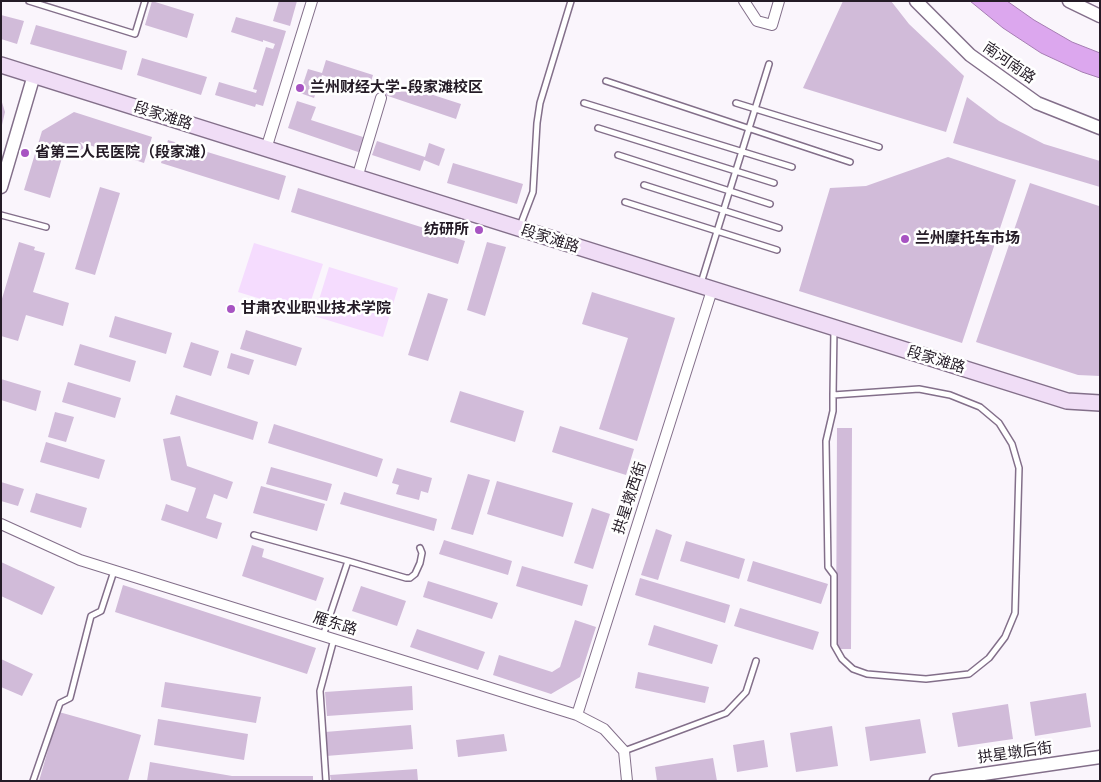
<!DOCTYPE html>
<html>
<head>
<meta charset="utf-8">
<style>
	body { margin:0 }
	#map { position:relative; width:1101px; height:782px; overflow:hidden; background:#faf5fc; font-family:"Work Sans",sans-serif }
	canvas { display:block }
	.frame { position:absolute; inset:0; border:2px solid #241b26; pointer-events:none }
</style>
</head>
<body>
<div id="map">
<canvas width="1101" height="782"></canvas>
<div class="frame"></div>
</div>
<script>
const ctx = document.querySelector('canvas').getContext('2d');
ctx.lineJoin = 'round';
function fillPath(path, color) { ctx.fillStyle = color; ctx.fill(path, 'evenodd'); }
const toPath = rows => new Path2D(rows.map(r => 'M' + r).join(''));
function trace(path, color, width, dash) { ctx.strokeStyle = color; ctx.lineWidth = width; ctx.lineCap = dash ? 'butt' : 'round'; ctx.setLineDash(dash || []); ctx.stroke(path); }
function label(font, color, halo, rows, align = 'center') {
  ctx.font = font + ' "Work Sans","Noto Sans SC",sans-serif'; ctx.lineWidth = 5; ctx.setLineDash([]); ctx.textBaseline = 'middle'; ctx.strokeStyle = halo; ctx.fillStyle = color; for (const [text, x, y, turn = 0] of rows) {
    ctx.save(); ctx.translate(x, y); ctx.rotate((+turn || 0) * Math.PI / 180); ctx.textAlign = isNaN(turn) ? turn : align; if (halo) ctx.strokeText(text, 0, 0); ctx.fillText(text, 0, 0); ctx.restore();
  }
}
const green = toPath([
	[254,243,323,264,307,313,238,292],
	[329,267,398,288,383,337,314,316]
]);
const water = toPath([
	[970,1,1007,1,1034,20,1072,42,1100,53,1100,78,1082,72,1041,53,1003,28,970,1]
]);
const building = toPath([
	[152,1,194,14,187,38,145,25],
	[279,1,297,1,290,26,273,21],
	[843,1,891,1,909,24,964,76,946,132,803,88],
	[1,15,24,21,17,44,1,39],
	[236,17,286,31,263,106,256,104,255,107,215,95,219,82,256,93,257,90,253,89,266,47,273,49,275,44,263,40,263,42,231,32],
	[36,25,127,51,122,70,30,44],
	[142,58,207,77,201,95,137,75],
	[326,60,373,75,368,91,322,75,314,98,300,93,308,69,322,73],
	[387,80,461,104,456,119,382,94],
	[967,97,999,121,1044,144,1100,161,1100,187,953,143],
	[1,99,5,112,2,125,1,125],
	[297,101,316,107,311,120,366,138,361,153,288,128],
	[74,112,152,137,144,163,80,142,84,148,67,157,64,151,50,198,24,190,42,131],
	[168,140,286,176,279,200,161,163],
	[377,141,425,157,429,143,445,149,439,166,424,160,420,171,372,155],
	[948,157,1016,180,962,343,799,291,830,188,866,186],
	[453,163,523,184,517,204,447,183],
	[1030,183,1099,206,1100,376,1078,375,976,342],
	[100,187,120,193,95,275,75,269],
	[298,188,465,241,458,264,291,212],
	[19,242,35,247,34,250,45,253,33,292,69,303,63,326,26,315,18,341,1,336,1,302],
	[487,242,506,247,485,316,467,310],
	[592,292,675,318,637,441,599,429,628,338,582,324],
	[428,293,448,299,428,361,408,355],
	[115,316,172,333,166,354,109,337],
	[246,330,302,348,296,366,240,349],
	[191,342,219,351,211,376,183,367],
	[80,344,136,361,130,382,74,365],
	[231,353,254,360,249,375,227,368],
	[1,379,41,391,36,411,1,400],
	[68,382,121,398,115,418,62,402],
	[460,391,524,411,515,442,450,422],
	[176,395,258,422,253,440,170,414],
	[55,412,74,417,66,442,48,437],
	[274,424,383,459,377,477,268,443],
	[560,426,634,449,626,475,552,452],
	[837,428,852,428,851,649,836,649],
	[180,436,187,466,233,482,227,499,214,494,206,518,222,523,217,539,161,520,166,504,188,512,196,488,171,480,163,439],
	[46,442,105,460,99,479,40,462],
	[271,467,332,484,327,501,266,484],
	[397,468,432,478,428,493,421,491,419,500,396,494,399,485,392,483],
	[468,474,490,480,473,535,451,529],
	[497,481,573,503,563,537,487,514],
	[1,482,24,489,18,506,1,501],
	[261,486,325,504,317,531,253,513],
	[344,492,437,519,434,531,340,504],
	[36,493,87,508,81,528,30,512],
	[592,508,610,514,593,569,574,563],
	[656,529,672,535,658,580,641,575],
	[444,540,512,561,508,575,439,554],
	[686,541,745,559,739,579,680,561],
	[252,545,264,549,262,557,324,578,316,601,242,576],
	[753,561,828,584,821,604,747,581],
	[1,562,55,587,42,615,1,596],
	[522,566,588,585,582,606,516,586],
	[640,578,730,605,725,623,635,595],
	[428,581,498,603,492,619,423,597],
	[123,585,316,648,307,674,115,612],
	[361,586,406,601,397,626,352,611],
	[740,608,819,632,813,650,734,626],
	[575,620,596,627,580,677,551,694,493,675,499,655,552,672,560,667],
	[654,625,718,645,712,664,648,645],
	[417,629,485,652,478,670,410,647],
	[1,659,33,674,22,696,1,687],
	[638,672,709,687,705,703,635,688],
	[165,682,261,697,256,723,161,707],
	[412,686,413,710,327,716,325,692],
	[1086,693,1091,727,1035,736,1030,702],
	[1008,704,1013,739,958,747,952,713],
	[59,712,141,735,128,781,39,781],
	[158,719,248,734,244,760,154,745],
	[920,719,926,753,870,761,865,727],
	[411,725,413,749,326,756,325,732],
	[832,726,838,766,796,772,790,733],
	[504,734,507,751,458,757,456,740],
	[764,740,768,767,737,772,733,745],
	[713,758,717,781,657,781,655,767],
	[150,762,232,776,313,776,313,781,147,781],
	[417,769,418,781,331,781,330,775]
]);
const service = toPath([
	[29,1,135,34,145,1],
	[606,81,850,162],
	[584,103,792,167],
	[736,103,879,147],
	[598,128,774,183],
	[618,155,770,204],
	[644,185,779,228],
	[625,202,777,250],
	[1,215,46,227],
	[520,226,533,192,537,123,540,103,571,1],
	[701,283,769,64],
	[833,395,919,389,950,395,980,407,999,423,1012,444,1019,468,1015,613,1005,637,989,658,969,674,926,679,867,674,853,669,842,659,834,645,834,575,828,567,826,441,833,411,833,395,834,329],
	[254,535,348,561,323,636],
	[348,561,406,578,410,578,415,574,420,563,422,553,420,548],
	[624,751,726,713,746,692,756,661],
	[33,781,60,703,70,698,91,616,101,611,114,571],
	[326,781,320,691,334,639]
]);
const minor = toPath([
	[744,1,757,21,772,25,779,1],
	[266,149,312,1],
	[357,178,381,98],
	[1,524,80,560,577,715,604,729,624,751,627,781],
	[577,715,712,290]
]);
const tertiary = toPath([
	[916,1,970,55,1037,103,1100,128],
	[1069,1,1100,16],
	[1,187,34,75],
	[936,781,1100,757]
]);
const secondary = toPath([
	[1,65,1067,401,1100,403]
]);
const markers = [
	[300,88,5,"#a753c2"],
	[25,153,5,"#a753c2"],
	[479,230,5,"#a753c2"],
	[905,239,5,"#a753c2"],
	[231,309,5,"#a753c2"]
];
const streetNames = [
	["南河南路",1009,63,35],
	["段家滩路",163,116,18],
	["段家滩路",550,239,18],
	["段家滩路",936,360,17],
	["拱星墩西街",630,498,-72],
	["雁东路",335,624,17],
	["拱星墩后街",1015,753,-8]
];
const poiNames = [
	["兰州财经大学-段家滩校区",310,88],
	["省第三人民医院（段家滩）",35,153],
	["纺研所",469,230,"right"],
	["兰州摩托车市场",915,239],
	["甘肃农业职业技术学院",241,309]
];
fillPath(green, '#f5dcfe');
fillPath(water, '#dca7ee');
trace(water, '#a57db2', 1);
fillPath(building, '#d1bbd9');
trace(service, '#836f8a', 8);
trace(minor, '#836f8a', 12);
trace(tertiary, '#836f8a', 15);
trace(secondary, '#836f8a', 18);
trace(service, '#fff', 5);
trace(minor, '#fff', 10);
trace(tertiary, '#fff', 12);
trace(secondary, '#f0ddf6', 15);
for (const [x, y, r, color] of markers) { const dot = new Path2D(); dot.arc(x, y, r, 0, 2 * Math.PI); ctx.fillStyle = color; ctx.fill(dot); trace(dot, '#fff', 2); }
label('15px', '#241b26', '#fff', streetNames);
label('bold 15px', '#241b26', '#fff', poiNames, 'left');
</script>
</body>
</html>
